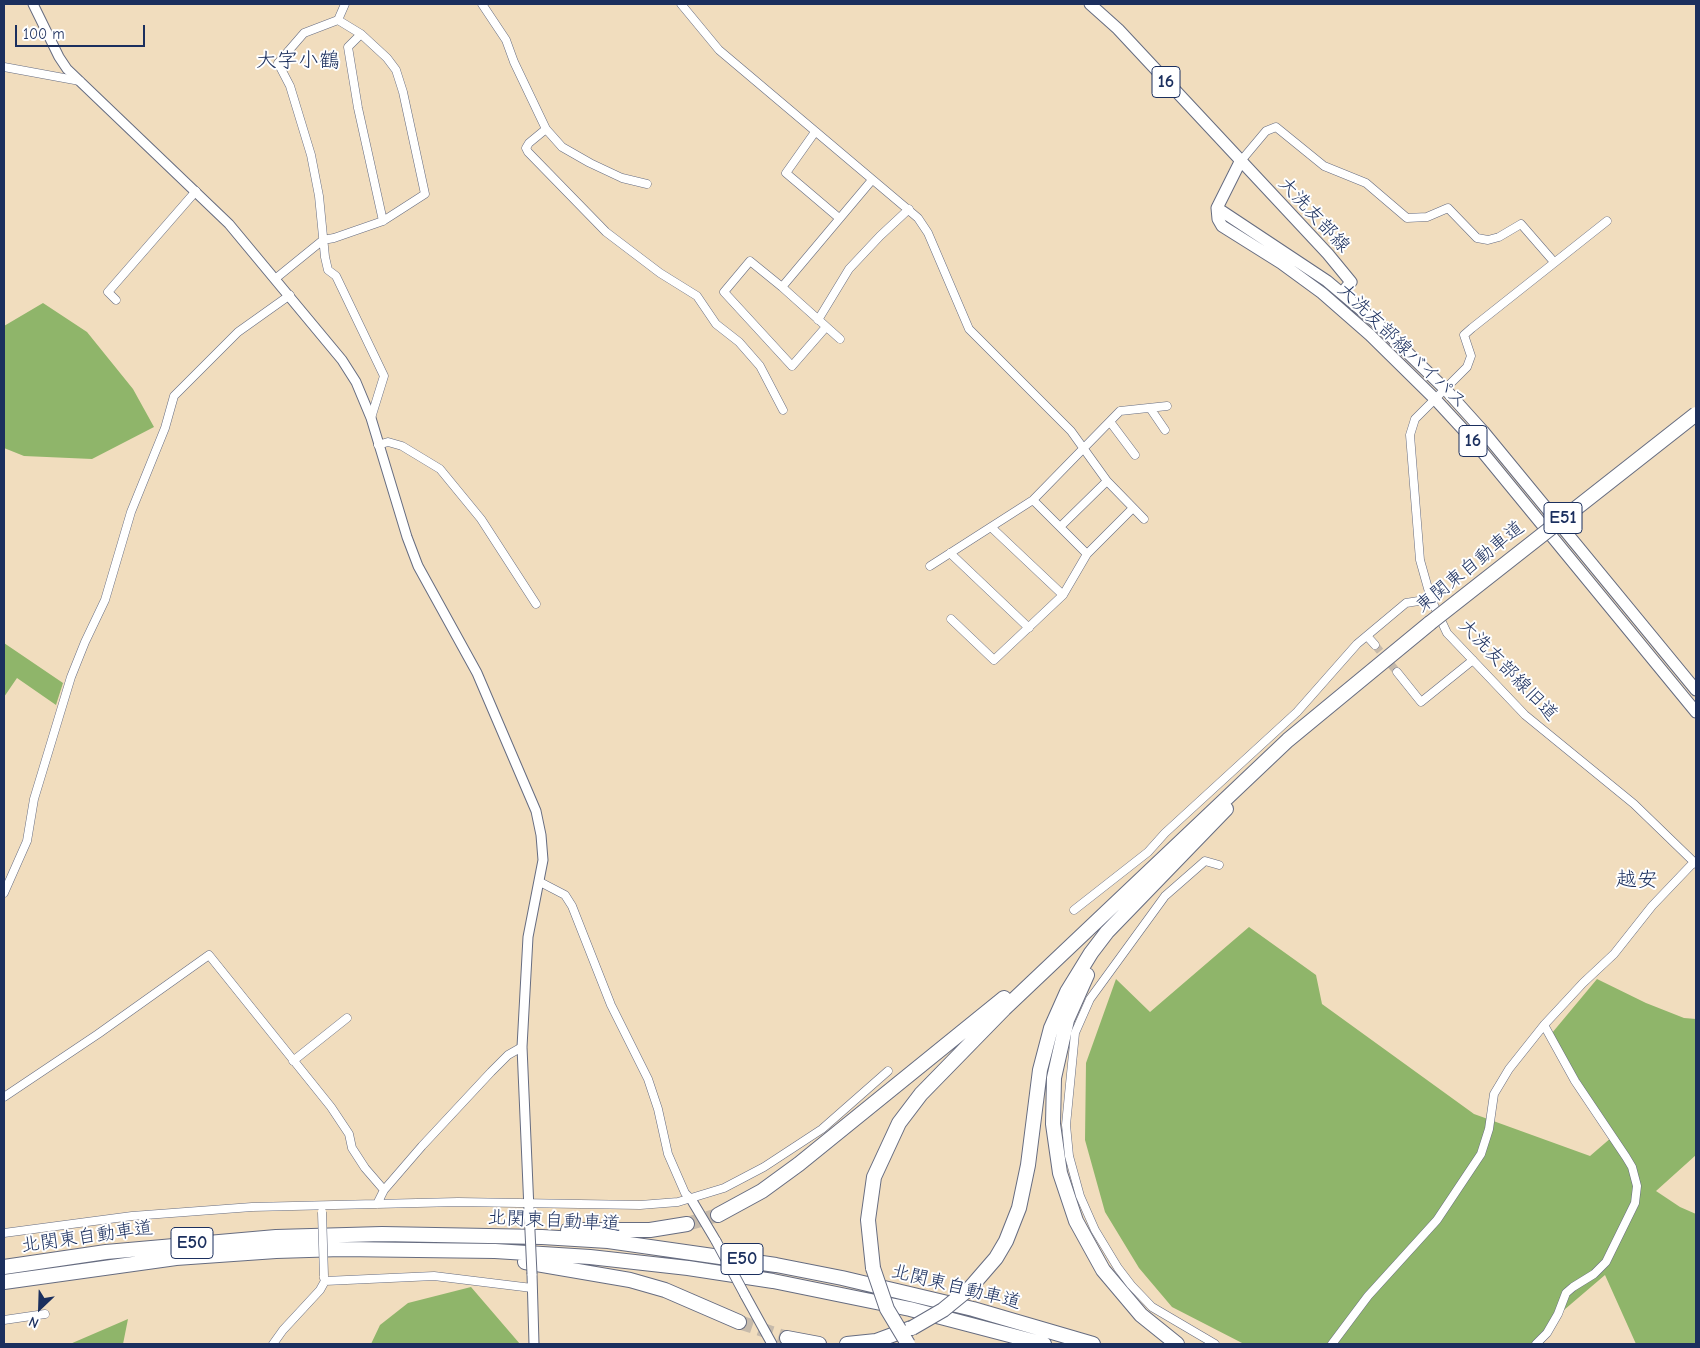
<!DOCTYPE html>
<html>
<head>
<meta charset="utf-8">
<style>
	body { margin:0 }
	#map { position:relative; width:1700px; height:1348px; overflow:hidden; background:#f1ddbe; font-family:"Comic Neue",sans-serif }
	canvas { display:block }
	.frame { position:absolute; inset:0; border:5px solid #1b2f5e; pointer-events:none }
	.north { position:absolute; left:15px; top:1283px; width:50px; height:50px; -webkit-text-stroke:4px #fff; paint-order:stroke; rotate:204deg; font-size:14px; font-weight:700; line-height:20px; text-align:center; color:#1b2f5e }
	.north::after { content:''; display:block; margin:auto; width:18px; height:22px; background:#1b2f5e; clip-path:polygon(50% 0,100% 100%,50% 72%,0 100%) }
	.scale { position:absolute; left:15px; top:25px; width:130px; height:22px; box-sizing:border-box; border:2px solid #1b2f5e; border-top:0; padding-left:6px; font-size:15px; line-height:18px; white-space:nowrap; color:#1b2f5e; -webkit-text-stroke:4px #fff; paint-order:stroke }
</style>
</head>
<body>
<div id="map">
<canvas width="1700" height="1348"></canvas>
<div class="frame"></div>
<div class="north">N</div>
<div class="scale">100 m</div>
</div>
<script>
const ctx = document.querySelector('canvas').getContext('2d');
ctx.lineJoin = 'round';
function fillPath(path, color) { ctx.fillStyle = color; ctx.fill(path, 'evenodd'); }
const toPath = rows => new Path2D(rows.map(r => 'M' + r).join(''));
function trace(path, color, width, dash) { ctx.strokeStyle = color; ctx.lineWidth = width; ctx.lineCap = dash ? 'butt' : 'round'; ctx.setLineDash(dash || []); ctx.stroke(path); }
function label(font, color, halo, rows, align = 'center') {
  ctx.font = font + ' "Comic Neue","Klee One",sans-serif'; ctx.lineWidth = 4; ctx.setLineDash([]); ctx.textBaseline = 'middle'; ctx.strokeStyle = halo; ctx.fillStyle = color; for (const [text, x, y, turn = 0] of rows) {
    ctx.save(); ctx.translate(x, y); ctx.rotate((+turn || 0) * Math.PI / 180); ctx.textAlign = isNaN(turn) ? turn : align; if (halo) ctx.strokeText(text, 0, 0); ctx.fillText(text, 0, 0); ctx.restore();
  }
}
const forest = toPath([
	[43,303,87,332,133,389,154,427,92,459,24,456,4,448,4,326],
	[4,643,63,683,56,705,17,678,4,697],
	[1249,927,1316,975,1322,1004,1474,1114,1590,1156,1612,1137,1552,1033,1597,979,1646,1003,1684,1018,1696,1019,1696,1155,1656,1191,1680,1207,1696,1214,1696,1344,1636,1344,1605,1275,1564,1310,1543,1344,1244,1344,1172,1307,1139,1268,1105,1212,1085,1140,1086,1063,1116,979,1150,1012],
	[471,1287,520,1344,371,1344,380,1325,408,1303],
	[128,1319,123,1344,69,1344,70,1344]
]);
const minorTunnel = toPath([
	[1375,645,1397,672]
]);
const motorwayTunnel = toPath([
	[687,1224,718,1215],
	[739,1322,787,1338]
]);
const minor = toPath([
	[345,4,338,20,304,33,278,63,290,86,311,155,319,196,325,257,328,270,336,276,384,376,371,418],
	[482,4,506,40,514,62,546,129,562,147,590,163,622,178,647,184],
	[681,4,719,50,918,218,928,233,969,329,1071,431,1107,481,1144,519],
	[361,34,348,47,358,108,383,221],
	[4,67,80,81],
	[546,129,529,143,526,148,528,152,606,232,660,273,697,296,716,324,739,342,760,366,783,410],
	[815,132,786,173,839,218],
	[1240,162,1266,131,1276,127,1324,166,1366,183,1407,218,1427,217,1448,208,1477,238,1488,240,1499,237,1521,224,1554,262],
	[1607,221,1472,328,1464,335,1471,356,1467,367,1415,419,1410,435,1420,560,1431,599,1447,633,1525,715,1634,804,1696,864],
	[275,279,323,240,334,238,383,221,425,194,403,92,396,70,387,58,361,34,338,20],
	[782,287,872,180],
	[116,300,108,292,196,191],
	[818,320,849,269,880,236,909,209],
	[826,327,792,366,724,292,750,261,782,287,840,339],
	[1150,408,1165,430],
	[1111,423,1135,455],
	[378,445,388,442,402,446,440,469,481,519,536,604],
	[1033,500,1087,554],
	[1060,527,1107,481],
	[992,528,1063,595],
	[950,553,1029,628],
	[930,566,1033,500,1120,411,1167,406],
	[951,619,994,660,1063,595,1087,554,1133,508],
	[1367,636,1375,645],
	[1397,672,1421,702,1473,660],
	[540,882,565,895,572,906,611,1005,648,1079,658,1109,668,1154,685,1193,691,1199],
	[4,893,27,841,34,799,71,677,85,642,105,600,131,512,165,428,174,396,238,332,290,295],
	[1074,910,1148,852,1165,833,1297,712,1357,644,1406,603,1431,599],
	[293,1061,347,1018],
	[4,1097,98,1034,209,955,331,1107,349,1134,352,1148,365,1168,384,1190],
	[377,1204,384,1190,422,1146,491,1072,508,1055,522,1047],
	[4,1233,132,1216,252,1207,458,1202,640,1205,678,1202,724,1188,764,1167,822,1129,888,1071],
	[325,1281,434,1276,532,1288],
	[4,1320,45,1314],
	[273,1344,283,1330,320,1290,325,1281,324,1278],
	[1215,1344,1152,1307,1131,1285,1118,1268,1095,1230,1080,1196,1069,1156,1066,1125,1075,1033,1090,999,1165,896,1205,861,1219,865],
	[1332,1344,1368,1296,1437,1220,1481,1154,1489,1129,1494,1094,1509,1069,1544,1025,1583,983,1614,954,1652,906,1694,862],
	[1536,1344,1547,1333,1558,1314,1566,1293,1573,1287,1594,1274,1606,1262,1635,1203,1637,1186,1632,1167,1626,1157,1575,1081,1544,1025]
]);
const tertiary = toPath([
	[33,4,59,57,67,69,229,224,342,360,356,382,371,418,407,537,418,566,477,673,536,811,541,835,543,860,528,937,522,1047,529,1210],
	[691,1199,716,1241],
	[532,1274,534,1344],
	[745,1295,772,1344]
]);
const primary = toPath([
	[1090,4,1118,29,1328,254,1351,282,1342,293],
	[1217,208,1218,219,1222,226,1281,263,1322,293,1370,335,1435,399,1471,438,1696,712],
	[1217,208,1327,281,1378,324,1446,390,1483,431,1696,690],
	[1217,208,1240,162]
]);
const motorway = toPath([
	[1087,975,1067,1020,1054,1078,1053,1124,1060,1173,1076,1221,1103,1270,1141,1315,1177,1344],
	[718,1215,762,1191,799,1164,1004,998],
	[568,1230,650,1230,687,1224],
	[525,1262,630,1280,665,1290,739,1322],
	[4,1267,106,1252,276,1237,382,1234,542,1237,608,1241,776,1265,842,1278,973,1309,1093,1344],
	[873,1268,868,1220,874,1177,899,1123,921,1094,1004,1009,1288,740,1430,623],
	[4,1282,176,1258,276,1251,341,1249,495,1251,590,1257,688,1268,773,1281,910,1309,1044,1344],
	[970,1288,996,1258,1006,1241,1019,1208,1028,1165,1040,1070,1051,1028,1067,992,1091,953,1107,932,1226,809],
	[787,1338,819,1344],
	[847,1344,876,1341,911,1328]
]);
const minorBridge = toPath([
	[322,1212,324,1276]
]);
const tertiaryBridge = toPath([
	[529,1210,532,1274],
	[716,1241,745,1295]
]);
const motorwayBridge = toPath([
	[1430,623,1696,414],
	[873,1268,887,1309,908,1344],
	[912,1328,943,1310,970,1288]
]);
const shields = [
	[1166,82,28],
	[1473,441,28],
	[1563,518,38],
	[192,1243,42],
	[742,1259,42]
];
const shieldNames = [
	["16",1166,82],
	["16",1473,441],
	["E51",1563,518],
	["E50",192,1243],
	["E50",742,1259]
];
const streetNames = [
	["大洗友部線",1314,215,47],
	["大洗友部線バイパス",1402,346,44],
	["東関東自動車道",1470,567,-39],
	["大洗友部線旧道",1508,670,46],
	["北関東自動車道",554,1221,3],
	["北関東自動車道",87,1237,-8],
	["北関東自動車道",956,1287,14]
];
const quarterNames = [
	["大字小鶴",298,61],
	["越安",1637,880]
];
fillPath(forest, '#8fb56a');
trace(minorTunnel, '#c6baab', 8, [8, 4]);
trace(motorwayTunnel, '#c6baab', 14, [14, 7]);
trace(minor, '#666c80', 9);
trace(tertiary, '#666c80', 11);
trace(primary, '#666c80', 13);
trace(motorway, '#666c80', 16);
trace(minor, '#fff', 8);
trace(tertiary, '#fff', 9);
trace(primary, '#fff', 11);
trace(motorway, '#fff', 14);
trace(minorBridge, '#666c80', 9, []);
trace(tertiaryBridge, '#666c80', 11, []);
trace(motorwayBridge, '#666c80', 16, []);
trace(minorBridge, '#fff', 8);
trace(tertiaryBridge, '#fff', 9);
trace(motorwayBridge, '#fff', 14);
for (const [x, y, w] of shields) { const box = new Path2D(); box.roundRect(x - w / 2, y - 15.5, w, 31, 4); ctx.fillStyle = '#fff'; ctx.fill(box); trace(box, '#1b2f5e', 1); }
label('bold 18px', '#1b2f5e', null, shieldNames);
label('19px', '#1b2f5e', '#fff', streetNames);
label('21px', '#1b2f5e', '#fff', quarterNames);
</script>
</body>
</html>
